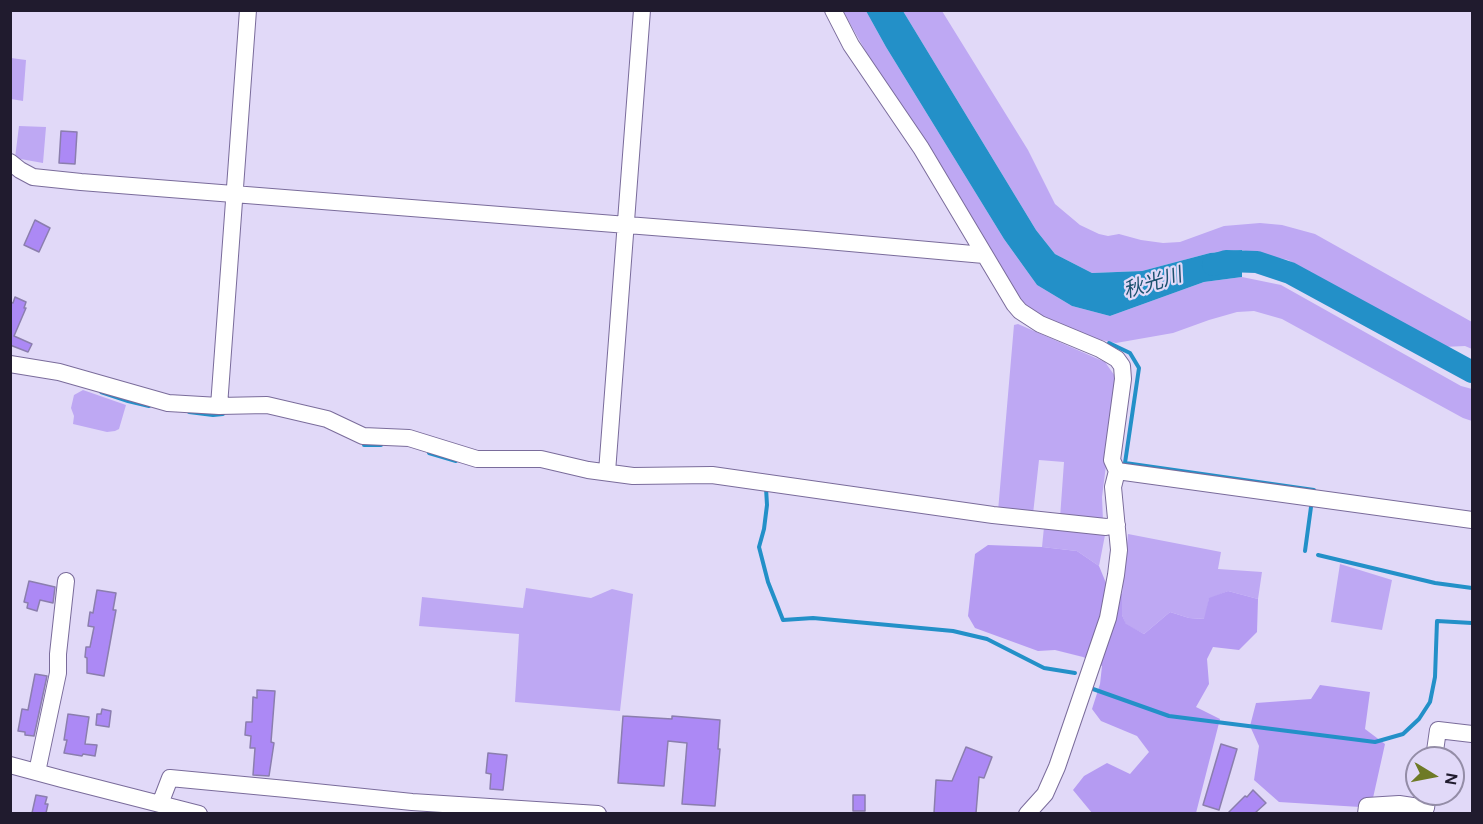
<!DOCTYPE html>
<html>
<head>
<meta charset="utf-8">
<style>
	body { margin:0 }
	#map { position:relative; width:1483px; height:824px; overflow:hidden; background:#e1d9f8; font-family:"DM Sans",sans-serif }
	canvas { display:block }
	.frame { position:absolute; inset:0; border:12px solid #201b2e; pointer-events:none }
	.north { position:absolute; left:1405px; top:746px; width:60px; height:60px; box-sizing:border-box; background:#e1d9f8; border:2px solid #948da7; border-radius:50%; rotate:100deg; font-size:16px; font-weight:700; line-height:24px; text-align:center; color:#201b2e }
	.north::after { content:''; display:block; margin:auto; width:21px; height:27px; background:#6e7a26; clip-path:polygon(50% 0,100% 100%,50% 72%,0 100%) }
</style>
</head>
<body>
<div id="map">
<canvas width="1483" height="824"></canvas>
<div class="frame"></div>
<div class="north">N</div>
</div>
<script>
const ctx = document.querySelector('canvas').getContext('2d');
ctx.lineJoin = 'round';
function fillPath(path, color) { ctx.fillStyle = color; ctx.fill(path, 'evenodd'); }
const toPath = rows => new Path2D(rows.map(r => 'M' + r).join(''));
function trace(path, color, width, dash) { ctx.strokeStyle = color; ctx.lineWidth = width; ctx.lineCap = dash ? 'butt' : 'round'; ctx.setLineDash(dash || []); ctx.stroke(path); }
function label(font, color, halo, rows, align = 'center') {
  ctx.font = font + ' "DM Sans","Noto Sans JP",sans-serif'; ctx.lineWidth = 4.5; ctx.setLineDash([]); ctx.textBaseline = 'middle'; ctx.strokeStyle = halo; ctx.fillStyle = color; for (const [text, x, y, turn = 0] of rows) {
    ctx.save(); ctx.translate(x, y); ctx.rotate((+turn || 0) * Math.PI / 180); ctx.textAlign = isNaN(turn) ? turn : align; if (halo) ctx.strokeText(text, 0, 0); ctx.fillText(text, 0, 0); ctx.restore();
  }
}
const green = toPath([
	[843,11,866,11,886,47,1004,239,1037,285,1072,306,1110,316,1204,282,1242,277,1281,285,1461,386,1472,389,1472,421,1463,418,1282,319,1254,311,1237,312,1209,320,1173,333,1116,343,1082,336,1025,308,931,153,866,52],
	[903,11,942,11,1028,150,1055,204,1080,225,1099,234,1108,236,1119,234,1141,240,1163,243,1180,242,1224,226,1260,223,1282,225,1315,234,1472,322,1472,349,1465,346,1443,347,1288,260,1241,250,1210,253,1142,271,1092,273,1055,254,1036,230],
	[11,58,26,60,23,101,11,99],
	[19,126,46,127,43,163,15,158],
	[1018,324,1105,362,1117,379,1102,497,1103,521,1060,518,1064,462,1039,460,1033,514,998,511,1014,325],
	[83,390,126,405,119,429,115,431,107,432,73,424,74,416,71,408,74,395],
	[1044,527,1105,535,1099,566,1077,551,1042,547],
	[1128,534,1221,552,1218,569,1262,572,1258,599,1228,591,1209,599,1205,619,1189,618,1170,612,1144,634,1126,625,1122,615,1122,594],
	[1340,564,1392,580,1382,630,1331,622],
	[526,588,591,598,612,589,633,594,620,711,515,702,519,634,419,626,422,597,523,608]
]);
const forest = toPath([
	[988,545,1042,547,1077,551,1099,566,1106,583,1122,594,1122,615,1126,624,1144,634,1170,612,1189,618,1204,619,1209,598,1228,591,1258,599,1257,632,1239,650,1213,647,1207,659,1209,684,1196,707,1220,719,1196,813,1092,813,1073,790,1084,776,1107,763,1130,774,1149,752,1137,736,1101,721,1092,709,1100,684,1102,666,1083,657,1055,650,1038,651,975,628,968,616,975,554],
	[1320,685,1370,692,1365,729,1385,744,1373,798,1360,807,1279,802,1254,780,1259,746,1250,726,1256,703,1311,699]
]);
const water = toPath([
	[866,11,903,11,1036,230,1055,254,1092,273,1142,271,1210,253,1242,250,1242,277,1204,282,1110,316,1072,306,1037,285,1004,239,886,47]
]);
const stream = toPath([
	[1109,343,1130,353,1139,368,1125,463,1314,490],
	[101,392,128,401,149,406],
	[189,412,213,415,223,414],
	[364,445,381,445],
	[429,453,456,461],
	[766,488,767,505,764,529,759,547,768,582,783,620,813,618,953,631,987,639,1044,668,1075,673],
	[1305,551,1311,507],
	[1318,555,1435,583,1472,588],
	[1093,689,1169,716,1375,742,1403,734,1419,719,1430,702,1435,677,1437,621,1472,623]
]);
const river = toPath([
	[1213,265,1226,261,1257,262,1290,273,1472,372]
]);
const building = toPath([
	[61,131,77,132,75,164,59,163,61,131],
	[35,220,50,228,39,252,24,245,35,220],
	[15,297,26,302,24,308,26,308,14,336,32,344,28,352,10,345,10,302,13,303,15,297],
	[29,581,55,587,53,603,40,600,37,611,27,608,28,603,24,602,29,581],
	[97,590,116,593,113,610,116,610,104,676,87,673,87,658,85,657,86,647,90,647,94,627,88,626,90,612,93,613,97,590],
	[35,674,47,676,34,736,25,735,25,732,18,731,22,709,28,710,35,674],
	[257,690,275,691,271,742,274,743,269,776,253,775,255,748,250,748,251,736,245,735,246,722,252,722,253,697,257,698,257,690],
	[102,709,111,711,109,727,96,725,97,714,101,714,102,709],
	[68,714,89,717,85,744,97,745,95,756,83,754,82,756,64,753,67,740,64,740,68,714],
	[623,716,672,719,672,716,720,720,718,749,720,749,715,806,682,804,687,743,668,741,664,786,618,783,623,716],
	[1221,744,1237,749,1219,810,1203,805,1221,744],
	[966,747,992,757,984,778,979,777,976,813,934,813,936,780,952,781,966,747],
	[488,753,507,755,503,790,490,789,491,774,486,773,488,753],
	[1253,790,1266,803,1255,813,1228,813,1245,796,1247,797,1253,790],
	[36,795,47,797,45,804,48,804,46,813,32,813,36,795],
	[853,795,865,795,865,811,853,811,853,795]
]);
const minor = toPath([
	[833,10,851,45,921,148,1014,304,1020,311,1040,324,1100,349,1117,359,1122,366,1123,379,1112,460,1117,471,1113,487,1119,550,1116,575,1108,618,1057,767,1045,794,1027,814],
	[10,162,20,170,33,177,81,182,805,239,984,255],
	[10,364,59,372,168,403,219,406,267,405,327,419,363,436,409,438,477,459,541,459,588,470,633,476,712,475,993,515,1106,527,1117,525],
	[219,406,248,10],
	[1117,471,1472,520],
	[607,472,642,10],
	[1434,758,1438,730,1472,734],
	[10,765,62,779,199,814],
	[37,772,58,673,58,654,66,581],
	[160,804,170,778,286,789,412,802,598,814],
	[1366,814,1367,806,1399,804,1426,808,1428,794]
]);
const waterNames = [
	["秋光川",1153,284,-17]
];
fillPath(green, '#bea8f3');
fillPath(forest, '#b59bf2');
fillPath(water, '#2390c8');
trace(stream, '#2390c8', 4);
trace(river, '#2390c8', 22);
fillPath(building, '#ac89f5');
trace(building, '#8b7eae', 1.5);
trace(minor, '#7a6c9b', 18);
trace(minor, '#fff', 16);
label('italic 20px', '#1b516f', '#e1d9f8', waterNames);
</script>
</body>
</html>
